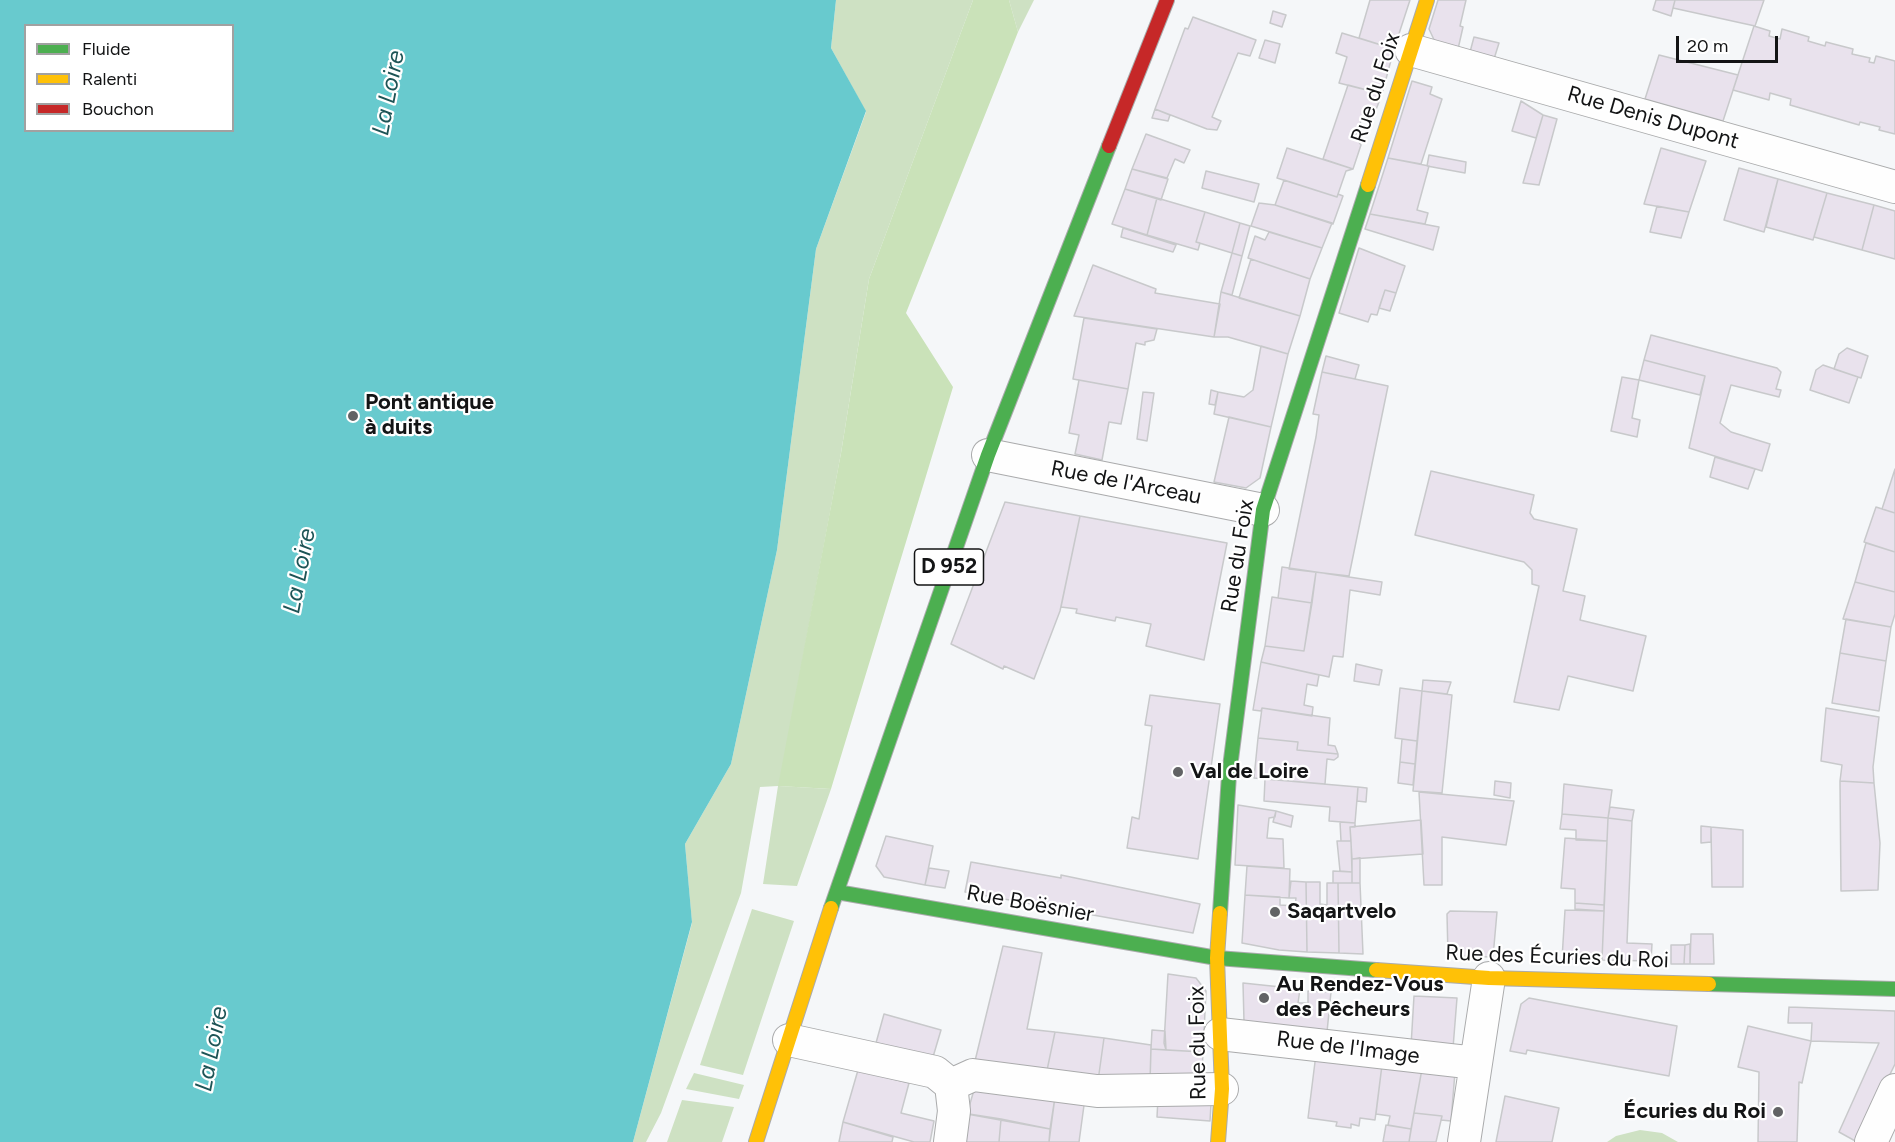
<!DOCTYPE html>
<html>
<head>
<meta charset="utf-8">
<style>
	body { margin:0 }
	#map { position:relative; width:1895px; height:1142px; overflow:hidden; background:#f5f7f9; font-family:Figtree,sans-serif }
	canvas { display:block }
	.legend { position:absolute; left:24px; top:24px; width:210px; height:108px; box-sizing:border-box; background:#fff; border:2px solid #a1a1a1; margin:0; padding:8px 10px; list-style:none; font-size:18px; color:#131415 }
	.legend li { display:flex; align-items:center; gap:12px; height:30px }
	.legend b { width:30px; border:2px solid #a1a1a1 }
	.scale { position:absolute; left:1676px; top:36px; width:102px; height:27px; box-sizing:border-box; border:3px solid #131415; border-top:0; padding-left:8px; font-size:18px; line-height:21px; white-space:nowrap; color:#131415; -webkit-text-stroke:4px #fff; paint-order:stroke }
</style>
</head>
<body>
<div id="map">
<canvas width="1895" height="1142"></canvas>
<ul class="legend">
<li><b style="height:8px;background:#4caf50"></b>Fluide</li>
<li><b style="height:8px;background:#ffc107"></b>Ralenti</li>
<li><b style="height:8px;background:#c62828"></b>Bouchon</li>
</ul>
<div class="scale">20 m</div>
</div>
<script>
const ctx = document.querySelector('canvas').getContext('2d');
ctx.lineJoin = 'round';
function fillPath(path, color) { ctx.fillStyle = color; ctx.fill(path, 'evenodd'); }
const toPath = rows => new Path2D(rows.map(r => 'M' + r).join(''));
function trace(path, color, width, dash) { ctx.strokeStyle = color; ctx.lineWidth = width; ctx.lineCap = dash ? 'butt' : 'round'; ctx.setLineDash(dash || []); ctx.stroke(path); }
function label(font, color, halo, rows, align = 'center') {
  ctx.font = font + ' Figtree,sans-serif'; ctx.lineWidth = 4.5; ctx.setLineDash([]); ctx.textBaseline = 'middle'; ctx.strokeStyle = halo; ctx.fillStyle = color; for (const [text, x, y, turn = 0] of rows) {
    ctx.save(); ctx.translate(x, y); ctx.rotate((+turn || 0) * Math.PI / 180); ctx.textAlign = isNaN(turn) ? turn : align; if (halo) ctx.strokeText(text, 0, 0); ctx.fillText(text, 0, 0); ctx.restore();
  }
}
const green = toPath([
	[836,0,973,0,869,279,841,453,779,786,831,789,797,886,763,884,778,786,760,787,741,893,661,1113,646,1142,633,1142,692,923,685,844,731,764,777,550,816,249,866,112,831,48],
	[1009,0,1034,0,1018,32],
	[752,909,794,921,743,1075,700,1065],
	[694,1073,744,1085,739,1099,686,1089],
	[682,1100,734,1107,722,1142,667,1142],
	[1640,1130,1662,1133,1678,1142,1607,1142,1616,1136]
]);
const forest = toPath([
	[973,0,1009,0,1018,32,906,313,953,387,831,789,778,786,841,453,869,279]
]);
const water = toPath([
	[0,0,836,0,831,48,866,111,816,249,777,550,731,764,685,844,692,922,633,1142,0,1142],
	[26,26,232,26,232,130,26,130]
]);
const building = toPath([
	[1370,0,1410,0,1394,49,1359,38,1370,0],
	[1438,0,1466,0,1460,26,1463,27,1458,49,1436,44,1429,29,1438,0],
	[1656,0,1675,0,1671,16,1653,10,1656,0],
	[1675,0,1764,0,1755,26,1673,8,1675,0],
	[1273,11,1286,15,1282,27,1270,23,1273,11],
	[1193,17,1256,40,1250,56,1238,53,1212,117,1221,121,1217,130,1207,129,1155,109,1185,28,1188,29,1193,17],
	[1754,26,1770,31,1769,36,1780,39,1782,29,1809,37,1808,41,1825,46,1826,42,1853,49,1852,54,1870,58,1869,62,1874,63,1876,56,1895,61,1895,134,1879,130,1880,127,1860,122,1859,125,1790,105,1791,99,1770,93,1769,100,1733,90,1754,26],
	[1342,33,1394,49,1382,94,1339,83,1347,57,1336,53,1342,33],
	[1474,37,1499,43,1494,59,1470,52,1474,37],
	[1265,40,1280,44,1275,63,1259,58,1265,40],
	[1659,55,1738,75,1723,121,1645,99,1659,55],
	[1412,81,1432,87,1430,94,1442,99,1421,164,1388,158,1412,81],
	[1348,85,1382,94,1372,120,1361,121,1355,136,1361,145,1353,169,1323,159,1348,85],
	[1521,101,1543,115,1536,138,1512,131,1521,101],
	[1155,109,1170,115,1168,121,1152,118,1155,109],
	[1543,115,1557,119,1539,185,1523,183,1543,115],
	[1146,134,1190,150,1184,163,1175,159,1167,178,1132,169,1146,134],
	[1287,148,1353,169,1346,171,1337,197,1277,178,1287,148],
	[1661,148,1706,161,1689,212,1644,204,1661,148],
	[1429,155,1466,162,1465,173,1427,166,1429,155],
	[1388,158,1429,166,1417,210,1428,213,1425,224,1370,214,1388,158],
	[1739,168,1778,179,1764,232,1724,220,1739,168],
	[1132,169,1168,179,1161,200,1125,189,1132,169],
	[1206,171,1259,184,1254,202,1202,188,1206,171],
	[1778,179,1827,193,1813,240,1766,227,1778,179],
	[1284,180,1337,197,1338,194,1343,196,1333,224,1275,205,1284,180],
	[1125,189,1157,198,1147,235,1112,224,1125,189],
	[1827,193,1874,205,1862,250,1814,237,1827,193],
	[1157,198,1205,212,1196,242,1200,243,1198,250,1147,235,1157,198],
	[1259,203,1275,205,1332,223,1322,248,1251,226,1259,203],
	[1874,205,1895,211,1895,259,1862,250,1874,205],
	[1657,206,1689,212,1681,238,1650,232,1657,206],
	[1205,212,1240,223,1232,253,1196,242,1205,212],
	[1370,214,1439,227,1433,250,1365,229,1370,214],
	[1240,223,1250,226,1242,256,1232,253,1240,223],
	[1123,228,1176,245,1173,252,1121,237,1123,228],
	[1269,232,1322,248,1310,279,1248,258,1255,236,1265,240,1269,232],
	[1359,248,1405,266,1396,293,1385,290,1377,315,1371,314,1368,322,1339,313,1359,248],
	[1232,253,1242,256,1232,295,1221,292,1232,253],
	[1251,259,1310,279,1300,316,1239,298,1251,259],
	[1093,265,1156,289,1155,293,1220,304,1214,337,1074,316,1093,265],
	[1385,290,1396,293,1390,311,1379,308,1385,290],
	[1221,292,1300,316,1288,354,1228,337,1214,337,1221,292],
	[1084,318,1157,329,1154,340,1145,342,1145,345,1136,343,1128,389,1073,379,1084,318],
	[1651,335,1777,368,1781,372,1776,389,1781,390,1779,397,1731,385,1720,423,1731,432,1770,444,1762,471,1689,448,1705,376,1644,360,1651,335],
	[1261,346,1288,354,1271,427,1214,414,1218,392,1244,397,1253,390,1261,346],
	[1847,348,1868,356,1861,378,1834,369,1839,354,1847,348],
	[1326,356,1359,365,1355,379,1322,372,1326,356],
	[1644,360,1705,376,1700,395,1639,380,1644,360],
	[1823,365,1858,377,1849,403,1810,390,1816,370,1823,365],
	[1322,372,1388,386,1349,576,1289,569,1316,437,1319,415,1313,414,1322,372],
	[1622,377,1639,380,1632,418,1640,420,1637,437,1611,431,1622,377],
	[1079,380,1128,389,1121,424,1109,422,1102,460,1075,454,1079,435,1069,433,1079,380],
	[1211,390,1218,392,1215,405,1209,404,1211,390],
	[1143,392,1154,393,1147,441,1137,439,1143,392],
	[1229,417,1271,427,1260,478,1246,488,1214,482,1229,417],
	[1715,457,1755,469,1748,489,1710,477,1715,457],
	[1895,469,1895,513,1882,509,1895,469],
	[1431,471,1534,495,1530,513,1534,519,1577,529,1563,591,1585,596,1580,620,1646,636,1633,691,1568,676,1559,710,1514,702,1539,586,1532,584,1532,570,1524,562,1415,535,1431,471],
	[1005,502,1080,516,1060,611,1034,679,1004,666,1003,669,951,644,1005,502],
	[1876,507,1895,513,1895,552,1864,542,1876,507],
	[1080,516,1227,543,1204,660,1146,646,1151,624,1116,617,1115,621,1076,613,1077,609,1061,607,1080,516],
	[1866,543,1895,552,1895,592,1855,582,1866,543],
	[1282,567,1316,572,1312,603,1278,598,1282,567],
	[1316,572,1382,582,1380,595,1350,590,1343,657,1333,656,1329,677,1261,662,1265,646,1304,651,1316,572],
	[1855,582,1895,592,1895,614,1891,627,1843,619,1855,582],
	[1272,597,1312,603,1304,651,1265,646,1272,597],
	[1846,619,1891,627,1886,661,1840,653,1846,619],
	[1840,653,1886,661,1879,711,1832,703,1840,653],
	[1261,662,1319,675,1317,686,1307,684,1304,705,1313,707,1312,716,1262,708,1261,711,1253,710,1261,662],
	[1356,664,1382,670,1379,685,1354,681,1356,664],
	[1423,680,1451,682,1447,694,1422,691,1423,680],
	[1400,688,1422,691,1417,741,1395,738,1400,688],
	[1422,691,1452,695,1442,793,1413,791,1422,691],
	[1150,695,1220,704,1198,859,1127,848,1132,817,1139,819,1152,726,1145,725,1150,695],
	[1262,708,1330,718,1328,745,1335,746,1338,754,1297,750,1298,742,1258,738,1262,708],
	[1826,708,1879,717,1873,767,1874,783,1840,781,1842,765,1821,761,1826,708],
	[1258,738,1298,742,1297,750,1338,754,1338,757,1334,760,1327,759,1325,784,1254,778,1258,738],
	[1402,739,1417,741,1415,764,1400,762,1402,739],
	[1400,762,1415,764,1413,785,1398,783,1400,762],
	[1265,779,1358,787,1355,823,1329,821,1330,807,1264,801,1265,779],
	[1495,781,1511,783,1510,798,1494,795,1495,781],
	[1840,781,1874,783,1880,843,1878,890,1841,891,1840,781],
	[1564,784,1612,790,1608,818,1562,814,1564,784],
	[1358,787,1367,788,1366,802,1357,801,1358,787],
	[1419,792,1514,801,1506,845,1442,837,1442,885,1424,885,1419,792],
	[1238,805,1276,811,1275,817,1269,818,1267,838,1283,839,1284,868,1235,865,1238,805],
	[1610,807,1634,810,1632,821,1608,818,1610,807],
	[1276,811,1293,816,1291,827,1273,822,1276,811],
	[1562,814,1608,818,1607,841,1576,840,1576,830,1560,829,1562,814],
	[1608,818,1632,821,1627,943,1652,944,1651,961,1602,960,1608,818],
	[1421,820,1423,854,1352,859,1350,827,1421,820],
	[1340,822,1355,823,1355,827,1350,827,1351,841,1341,841,1340,822],
	[1701,826,1711,827,1711,842,1701,843,1701,826],
	[1711,827,1743,830,1743,887,1712,887,1711,827],
	[886,836,933,846,925,885,884,877,876,866,886,836],
	[1565,838,1607,841,1604,905,1575,903,1575,889,1561,888,1565,838],
	[1337,841,1351,841,1352,872,1340,871,1337,841],
	[1360,858,1360,883,1352,883,1352,859,1360,858],
	[971,862,1061,878,1061,875,1200,904,1193,933,965,892,971,862],
	[1247,866,1290,869,1289,898,1245,895,1247,866],
	[929,868,949,871,945,888,925,885,929,868],
	[1333,871,1352,872,1352,883,1333,883,1333,871],
	[1291,881,1306,882,1307,952,1279,950,1242,943,1245,895,1280,897,1280,905,1295,906,1296,898,1289,898,1291,881],
	[1306,882,1320,882,1320,904,1327,905,1327,883,1338,883,1339,953,1307,952,1306,882],
	[1338,883,1360,883,1363,954,1339,953,1338,883],
	[1575,903,1604,905,1604,911,1575,909,1575,903],
	[1565,910,1604,911,1602,960,1562,959,1565,910],
	[1450,911,1497,912,1493,957,1448,956,1447,914,1450,911],
	[1691,934,1713,934,1714,964,1690,964,1691,934],
	[1690,944,1690,964,1684,964,1685,945,1690,944],
	[1671,945,1685,945,1684,964,1671,964,1671,945],
	[1003,946,1042,953,1027,1029,1055,1032,1046,1075,974,1065,1003,946],
	[1168,974,1196,978,1206,991,1203,1052,1166,1050,1164,1043,1168,974],
	[1243,983,1300,989,1298,1003,1308,1003,1308,991,1331,992,1327,1032,1244,1022,1243,983],
	[1414,996,1457,998,1453,1048,1411,1046,1414,996],
	[1529,998,1677,1026,1669,1076,1527,1050,1526,1054,1510,1051,1521,1004,1529,998],
	[1789,1007,1895,1011,1895,1064,1857,1142,1839,1132,1879,1043,1811,1041,1812,1023,1788,1023,1789,1007],
	[884,1014,941,1030,933,1057,876,1043,884,1014],
	[1748,1026,1811,1041,1802,1083,1799,1082,1797,1142,1758,1142,1759,1072,1738,1067,1748,1026],
	[1152,1030,1165,1031,1166,1050,1151,1049,1152,1030],
	[1055,1032,1104,1038,1098,1081,1046,1075,1055,1032],
	[1104,1038,1151,1045,1150,1082,1098,1081,1104,1038],
	[1151,1049,1203,1052,1202,1071,1191,1083,1150,1082,1151,1049],
	[1316,1054,1382,1065,1375,1120,1360,1118,1359,1126,1351,1124,1351,1128,1336,1126,1337,1122,1308,1118,1316,1054],
	[1382,1065,1422,1069,1411,1129,1388,1125,1390,1116,1376,1114,1382,1065],
	[1422,1069,1455,1072,1451,1121,1441,1120,1442,1116,1414,1113,1422,1069],
	[858,1070,909,1083,901,1113,934,1121,930,1142,914,1142,843,1122,858,1070],
	[976,1083,1055,1097,1050,1129,967,1114,976,1083],
	[1505,1096,1559,1108,1552,1142,1496,1142,1505,1096],
	[1055,1097,1085,1098,1079,1142,1049,1142,1055,1097],
	[1158,1098,1211,1104,1210,1121,1157,1117,1158,1098],
	[1414,1113,1442,1116,1436,1142,1409,1142,1414,1113],
	[969,1114,1001,1119,999,1142,964,1142,969,1114],
	[1001,1119,1050,1129,1049,1142,999,1142,1001,1119],
	[843,1122,893,1137,892,1142,839,1142,843,1122],
	[1386,1125,1411,1129,1409,1142,1383,1142,1386,1125]
]);
const street = toPath([
	[1411,50,1895,187],
	[988,455,1263,510],
	[1220,1034,1476,1063],
	[789,1040,935,1072,951,1085],
	[951,1085,973,1075,1097,1091,1222,1089],
	[950,1142,954,1111,951,1085],
	[1464,1142,1489,978],
	[1871,1142,1895,1090]
]);
const fast = toPath([
	[837,892,1217,958,1376,970],
	[831,908,988,455,1109,146],
	[1220,913,1229,775,1263,510,1368,185],
	[1709,984,1895,989]
]);
const slow = toPath([
	[1368,185,1427,0],
	[1376,970,1489,978,1709,984],
	[756,1142,831,908],
	[1218,1142,1222,1089,1217,958,1220,913]
]);
const jam = toPath([
	[1109,146,1167,0]
]);
const markers = [
	[353,416,6,"#626365"],
	[1178,772,6,"#626365"],
	[1275,912,6,"#626365"],
	[1264,998,6,"#626365"],
	[1778,1112,6,"#626365"]
];
const shields = [
	[949,567,69]
];
const shieldNames = [
	["D 952",949,567]
];
const streetNames = [
	["Rue du Foix",1376,88,-72],
	["Rue Denis Dupont",1653,118,16],
	["Rue de l'Arceau",1126,483,11],
	["Rue du Foix",1238,556,-81],
	["Rue Boësnier",1030,904,10],
	["Rue des Écuries du Roi",1557,957,2],
	["Rue du Foix",1198,1043,-91],
	["Rue de l'Image",1348,1048,7]
];
const poiNames = [
	["Pont antique",365,403],
	["à duits",365,428],
	["Val de Loire",1190,772],
	["Saqartvelo",1287,912],
	["Au Rendez-Vous",1276,985],
	["des Pêcheurs",1276,1010],
	["Écuries du Roi",1766,1112,"right"]
];
const waterNames = [
	["La Loire",389,93,-79],
	["La Loire",300,571,-79],
	["La Loire",212,1049,-79]
];
fillPath(green, '#cee1c3');
fillPath(forest, '#cae2b9');
fillPath(water, '#68cace');
fillPath(building, '#e9e2ed');
trace(building, '#c8c9cb', 1.5);
trace(street, '#aaabac', 34);
trace(fast, '#aaabac', 16);
trace(slow, '#aaabac', 16);
trace(jam, '#aaabac', 16);
trace(street, '#fefefe', 32);
trace(fast, '#4caf50', 14);
trace(slow, '#ffc107', 14);
trace(jam, '#c62828', 14);
for (const [x, y, r, color] of markers) { const dot = new Path2D(); dot.arc(x, y, r, 0, 2 * Math.PI); ctx.fillStyle = color; ctx.fill(dot); trace(dot, '#fff', 2); }
for (const [x, y, w] of shields) { const box = new Path2D(); box.roundRect(x - w / 2, y - 18, w, 36, 4.5); ctx.fillStyle = '#fff'; ctx.fill(box); trace(box, '#131415', 1.5); }
label('bold 21px', '#131415', null, shieldNames);
label('22px', '#131415', '#fff', streetNames);
label('bold 22px', '#131415', '#fff', poiNames, 'left');
label('italic 24px', '#1d5456', '#fff', waterNames);
</script>
</body>
</html>
